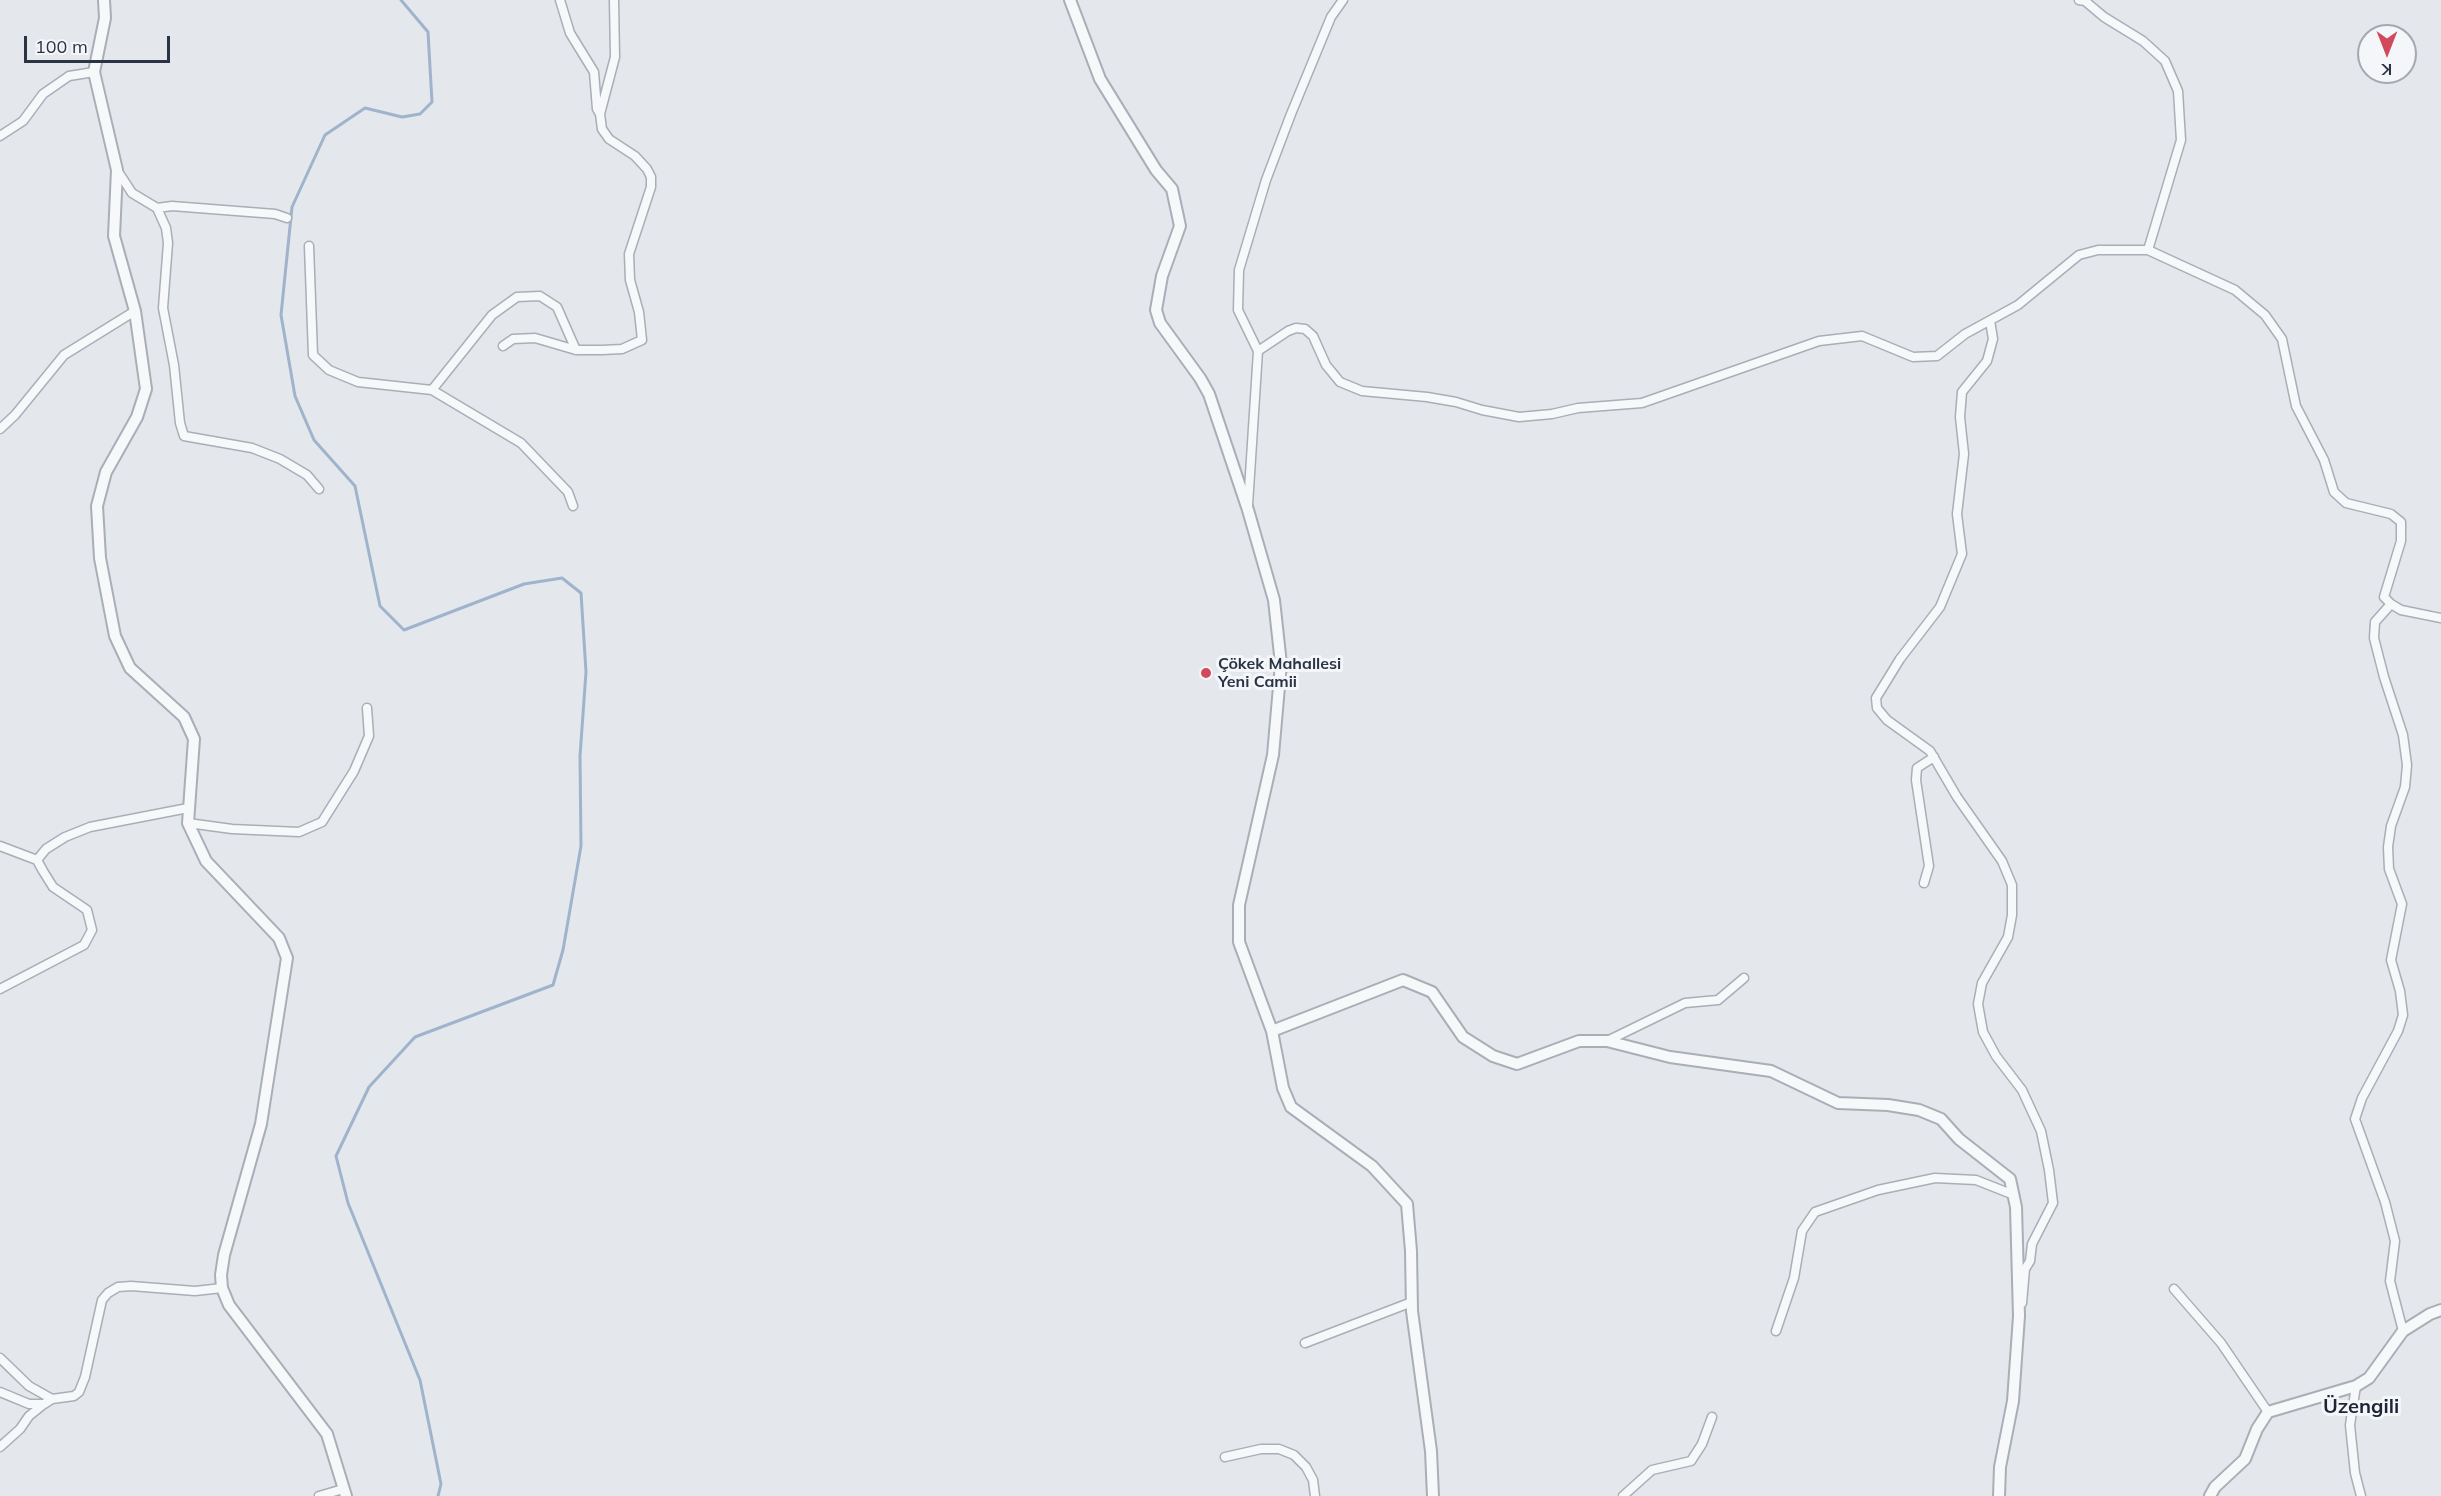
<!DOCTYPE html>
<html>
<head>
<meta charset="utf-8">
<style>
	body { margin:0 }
	#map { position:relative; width:2441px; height:1496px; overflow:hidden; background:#e4e7ec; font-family:Mulish,sans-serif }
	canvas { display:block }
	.north { position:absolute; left:2357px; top:24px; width:60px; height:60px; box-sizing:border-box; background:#f4f6f9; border:2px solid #a4a8b1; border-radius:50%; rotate:180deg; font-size:16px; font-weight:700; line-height:24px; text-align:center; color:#2b3445 }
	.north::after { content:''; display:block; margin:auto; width:21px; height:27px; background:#d1495b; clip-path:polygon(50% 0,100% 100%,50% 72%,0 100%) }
	.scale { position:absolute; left:24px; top:36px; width:146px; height:27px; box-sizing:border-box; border:3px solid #2b3445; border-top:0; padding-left:8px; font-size:18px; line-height:21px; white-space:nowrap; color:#2b3445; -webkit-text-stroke:4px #f4f6f9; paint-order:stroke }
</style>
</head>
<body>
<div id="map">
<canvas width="2441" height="1496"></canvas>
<div class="north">K</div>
<div class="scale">100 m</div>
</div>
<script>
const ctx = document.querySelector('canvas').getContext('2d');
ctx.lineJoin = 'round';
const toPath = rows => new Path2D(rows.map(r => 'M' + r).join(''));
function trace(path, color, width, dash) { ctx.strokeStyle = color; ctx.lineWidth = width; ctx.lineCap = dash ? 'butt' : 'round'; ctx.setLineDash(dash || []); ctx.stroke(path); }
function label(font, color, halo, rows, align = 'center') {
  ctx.font = font + ' Mulish,sans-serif'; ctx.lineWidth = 6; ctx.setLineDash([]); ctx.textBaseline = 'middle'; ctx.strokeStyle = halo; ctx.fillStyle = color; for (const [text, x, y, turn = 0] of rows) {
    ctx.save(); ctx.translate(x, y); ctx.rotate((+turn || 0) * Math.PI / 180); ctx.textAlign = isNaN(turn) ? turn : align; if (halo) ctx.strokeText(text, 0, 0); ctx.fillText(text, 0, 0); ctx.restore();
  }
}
const stream = toPath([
	[401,0,428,32,432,102,420,114,402,117,365,108,325,135,292,207,281,315,295,396,314,440,355,486,380,606,404,630,524,584,562,578,581,593,586,672,580,756,581,846,563,950,553,985,415,1037,369,1087,336,1156,348,1203,420,1380,441,1484,438,1496]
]);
const minor = toPath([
	[560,0,570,33,594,72,597,109,600,114],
	[2079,0,2085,1,2104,17,2143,41,2165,61,2178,91,2181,140,2148,250],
	[0,136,23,121,43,94,69,76,94,72],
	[117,170,132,193,157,208,172,206,275,214,287,218],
	[157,208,166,228,168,243,163,308,174,365,180,423,184,436,252,448,280,459,307,475,319,489],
	[309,246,313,355,329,370,358,382,432,390,492,315,517,297,540,296,557,307,576,350],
	[1990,321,1993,339,1987,361,1962,392,1960,417,1964,454,1957,514,1962,554,1940,607,1900,659,1876,698,1877,708,1887,720,1930,751,1957,797,2002,861,2012,885,2012,915,2008,937,1982,983,1978,1004,1983,1032,1996,1056,2022,1090,2041,1131,2049,1170,2053,1203,2032,1244,2030,1261,2025,1269,2022,1303],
	[503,346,513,339,535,338,576,350,602,350,622,349,642,340,639,312,630,280,629,254,651,187,651,177,647,169,635,156,609,139,602,129,600,114,615,57,614,0],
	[1258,351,1288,331,1296,328,1305,329,1313,336,1326,365,1340,382,1362,391,1427,397,1456,402,1482,410,1519,417,1552,414,1578,408,1642,403,1819,341,1862,336,1913,357,1937,356,1965,334,2018,305,2079,255,2098,250,2148,250,2235,290,2265,315,2282,339,2296,406,2324,460,2334,492,2346,503,2391,514,2401,522,2401,541,2384,597,2391,604,2401,610,2441,618],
	[432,390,521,443,568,492,573,506],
	[0,429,15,415,64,355,135,311],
	[1248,505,1258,351,1238,310,1239,270,1266,180,1291,114,1331,17,1343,0],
	[2391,604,2375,622,2374,638,2384,677,2403,735,2407,765,2405,787,2391,826,2388,847,2389,869,2402,904,2391,960,2400,991,2403,1015,2398,1031,2362,1098,2355,1119,2385,1202,2395,1241,2390,1281,2403,1331],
	[188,823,232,829,299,832,322,822,354,771,369,736,367,708],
	[0,846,37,860],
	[1924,883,1929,866,1916,780,1917,768,1934,757],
	[0,989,84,945,92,930,87,910,53,887,43,871,37,860,46,849,65,837,90,827,188,808],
	[1607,1041,1685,1003,1718,1000,1744,978],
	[2174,1289,2221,1343,2268,1412],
	[1776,1331,1794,1278,1802,1231,1815,1212,1878,1190,1935,1178,1976,1180,2014,1195],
	[1305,1343,1412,1302],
	[0,1358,29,1386,52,1399],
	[2356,1386,2350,1425,2355,1473,2361,1496],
	[0,1392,29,1404,44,1404],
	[0,1447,20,1429,29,1416,44,1404,52,1399,74,1396,79,1392,85,1377,102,1300,108,1293,118,1287,131,1286,195,1291,222,1288],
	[1225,1457,1261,1449,1279,1449,1294,1455,1306,1467,1313,1480,1315,1496],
	[319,1496,343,1489],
	[1623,1496,1652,1470,1691,1461,1702,1444,1712,1417]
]);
const tertiary = toPath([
	[104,0,105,18,94,72,117,170,114,236,135,311,146,389,137,417,106,472,97,506,100,558,115,636,130,668,184,717,194,739,188,823,206,861,279,938,287,958,261,1124,224,1255,221,1275,222,1288,229,1305,327,1434,346,1496],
	[1070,0,1100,79,1156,170,1172,189,1180,226,1162,276,1156,310,1160,323,1200,378,1209,394,1248,510,1274,600,1281,664,1273,755,1239,905,1239,942,1272,1031,1283,1088,1291,1107,1372,1166,1407,1204,1411,1251,1412,1311,1431,1451,1433,1496],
	[1272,1031,1403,980,1432,992,1463,1037,1493,1056,1517,1064,1579,1041,1607,1041,1670,1057,1771,1071,1838,1103,1888,1105,1919,1110,1941,1119,1959,1139,2010,1179,2016,1207,2019,1316,2013,1401,2000,1467,1999,1496],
	[2210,1496,2215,1487,2245,1459,2257,1429,2268,1412,2356,1386,2369,1378,2403,1331,2430,1314,2441,1310]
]);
const markers = [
	[1206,673,6,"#d1495b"]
];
const poiNames = [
	["Çökek Mahallesi",1218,664],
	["Yeni Camii",1218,682]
];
const quarterNames = [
	["Üzengili",2361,1407]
];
trace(stream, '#9fb4cc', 3);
trace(minor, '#a9aeb7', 11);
trace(tertiary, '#a9aeb7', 14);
trace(minor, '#f7f8fa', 8);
trace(tertiary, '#f7f8fa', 10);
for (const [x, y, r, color] of markers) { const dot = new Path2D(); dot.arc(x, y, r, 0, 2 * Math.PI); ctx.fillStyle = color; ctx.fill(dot); trace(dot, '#f4f6f9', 2); }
label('bold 16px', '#2b3445', '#f4f6f9', poiNames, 'left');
label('bold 20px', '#1d2536', '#f4f6f9', quarterNames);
</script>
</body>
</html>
